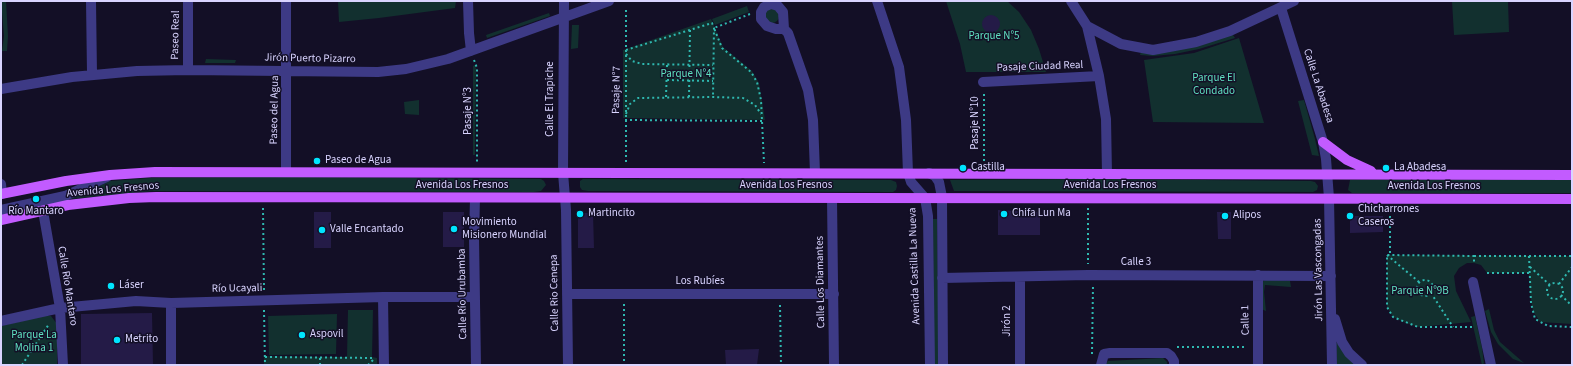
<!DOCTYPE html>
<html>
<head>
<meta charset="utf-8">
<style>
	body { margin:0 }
	#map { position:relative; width:1573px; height:366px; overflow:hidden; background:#130f26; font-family:"Source Sans 3",sans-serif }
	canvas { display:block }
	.frame { position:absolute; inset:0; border:2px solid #d9d4ff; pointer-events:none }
</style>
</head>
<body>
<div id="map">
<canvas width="1573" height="366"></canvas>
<div class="frame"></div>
</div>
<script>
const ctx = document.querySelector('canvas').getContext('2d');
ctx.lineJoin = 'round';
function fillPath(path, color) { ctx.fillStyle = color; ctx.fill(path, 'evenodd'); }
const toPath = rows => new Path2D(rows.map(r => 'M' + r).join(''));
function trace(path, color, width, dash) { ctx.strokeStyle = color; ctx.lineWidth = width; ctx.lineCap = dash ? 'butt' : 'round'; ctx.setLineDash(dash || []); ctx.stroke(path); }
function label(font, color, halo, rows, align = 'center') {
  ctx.font = font + ' "Source Sans 3",sans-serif'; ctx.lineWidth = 3; ctx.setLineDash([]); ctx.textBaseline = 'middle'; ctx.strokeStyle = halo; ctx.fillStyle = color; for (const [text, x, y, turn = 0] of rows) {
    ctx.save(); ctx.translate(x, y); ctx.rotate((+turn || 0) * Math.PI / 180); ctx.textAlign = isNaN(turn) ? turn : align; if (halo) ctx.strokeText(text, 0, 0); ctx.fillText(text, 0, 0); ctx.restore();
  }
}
const green = toPath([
	[1,1,6,1,8,36,7,51,2,51,4,36],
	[338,1,456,1,455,8,379,18,339,22],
	[946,1,1007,1,1019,12,1031,30,1039,49,1046,72,966,72,960,44],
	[1452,1,1508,1,1509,32,1454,35],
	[747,6,749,12,715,25,712,19],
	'765 16a7 7 0 1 1 14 0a7 7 0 1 1-14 0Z',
	[549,13,550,16,487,38,486,35],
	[711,19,723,47,752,71,759,83,765,120,623,118,623,50],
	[572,25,579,25,578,48,571,49],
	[1233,35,1235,38,1199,49,1175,54,1153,56,1140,55,1141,52],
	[1239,38,1264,123,1153,122,1144,60,1194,53],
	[206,59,236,60,235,63,205,63],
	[475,65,476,69,475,155,473,155,473,66],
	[419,100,419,115,405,114,404,102],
	[1304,100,1315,139,1319,156,1312,155,1298,101],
	[286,177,541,179,544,181,546,185,541,191,534,192,152,191,70,199,110,181,150,178],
	[583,179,891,180,896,182,897,186,896,190,893,192,588,191,582,190,580,187,580,181],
	[1094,179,1311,181,1315,182,1318,186,1317,190,1313,192,954,191,950,180],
	[1350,180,1572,180,1572,193,1352,193,1348,190],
	[933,219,937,219,939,365,934,365],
	[1387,255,1572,256,1572,324,1540,322,1533,311,1530,293,1529,273,1487,273,1481,265,1474,263,1467,263,1459,268,1454,276,1456,291,1471,322,1418,327,1406,323,1393,317,1387,307],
	[1268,279,1290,281,1291,287,1265,285,1264,292,1266,311,1261,309,1261,282],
	[1489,309,1494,330,1500,342,1524,363,1513,359,1498,344,1491,332,1485,311],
	[348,310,373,310,372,357,377,358,377,365,264,365,264,356,347,357],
	[337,314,336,354,269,355,268,316],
	[43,316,51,316,57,324,57,365,1,365,1,326],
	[1475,316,1482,348,1484,363,1482,365,1471,317],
	[1336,342,1356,365,1337,365],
	[1163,358,1167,362,1167,365,1104,365,1108,361]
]);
const building = toPath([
	'982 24a9 9 0 1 1 18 0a9 9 0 1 1-18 0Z',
	[998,210,1040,212,1040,235,998,235],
	[314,212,331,212,331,248,314,248],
	[443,212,464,212,464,247,443,247],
	[1217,212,1231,212,1231,239,1218,239],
	[578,213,593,213,594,248,578,248],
	[1350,216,1383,216,1383,232,1350,233],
	[152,313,153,365,81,365,81,314],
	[759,349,757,365,726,365,725,350]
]);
const path = toPath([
	[750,14,714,28,722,48,751,72,757,82,761,100,764,163],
	[626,50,712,23,714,28,713,97],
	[626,54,632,61,642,64,713,65],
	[474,60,477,68,477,163],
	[667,80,713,81],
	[666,97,667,65],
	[689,97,690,30],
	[626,114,630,104,638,98,713,97,743,98,755,105,761,114],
	[625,120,762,121],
	[984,161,984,92],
	[626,162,626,7],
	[263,208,264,290],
	[1088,208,1088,264],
	[1390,211,1390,255],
	[1387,255,1419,282],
	[1474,256,1572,256],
	[1529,256,1531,303,1535,319,1548,326,1572,327],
	[1530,267,1550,285],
	[1487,273,1529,273],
	'1417 288a8 8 0 1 1 16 0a8 8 0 1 1-16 0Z',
	'1547 291a8 8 0 1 1 16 0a8 8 0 1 1-16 0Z',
	[1559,284,1572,267],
	[1431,293,1453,327],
	[1561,295,1572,306],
	[624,304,624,365],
	[780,305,781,365],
	[264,310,265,365],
	[1472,327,1418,327,1393,317,1387,307,1387,255,1474,256,1474,263],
	[1177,347,1247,347],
	[1092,354,1093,285],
	[265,357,374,358],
	[320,358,320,365],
	[22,365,49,324],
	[368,365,373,360]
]);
const minor = toPath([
	[91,1,92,74],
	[468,1,469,33,471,51],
	[564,1,563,173,566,210,568,365],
	[877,1,899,67,906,120,908,173,911,182,925,198,928,216,930,365],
	[1071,1,1087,26,1099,76,1106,119,1107,174],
	[1281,8,1323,142,1326,159,1329,198,1332,365],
	[1087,26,1121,44,1153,50,1196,42,1230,31,1294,1],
	[784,29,783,12,778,6,771,4,764,7,761,12,761,19,767,26,776,29,784,29,788,33,808,90,813,120,815,173],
	[188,70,188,1],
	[983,82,1099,76],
	[1,89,72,77,137,71,188,70,378,72,406,69,448,59,609,1],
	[286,172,286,1],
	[929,173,935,176,939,182,942,197,943,365],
	[1,184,2,194],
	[475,198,474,238,476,365],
	[832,198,834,365],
	[1,210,65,196,107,177],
	[43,211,60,308,63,365],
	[1258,275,1258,365],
	[942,278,1088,275,1331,276],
	[1020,278,1020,365],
	[1473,282,1491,365],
	[567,294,834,294],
	[383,297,384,365],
	[171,303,171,365],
	[1335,319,1342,342,1349,353,1362,365],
	[1,321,60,308,136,301,171,303,383,297,475,297],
	[1101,365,1104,354,1110,353,1167,353,1171,356,1174,361,1174,365]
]);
const major = toPath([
	[1323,142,1347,160,1371,171],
	[1,194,66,181,110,175,155,172,1572,175],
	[1,220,68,205,129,198,156,197,1572,199]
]);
const markers = [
	[317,161,4,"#00e5ff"],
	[963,168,4,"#00e5ff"],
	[1386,168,4,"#00e5ff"],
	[36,199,4,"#00e5ff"],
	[580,214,4,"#00e5ff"],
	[1004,214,4,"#00e5ff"],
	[1225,216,4,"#00e5ff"],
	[1350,216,4,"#00e5ff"],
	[454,229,4,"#00e5ff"],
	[322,230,4,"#00e5ff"],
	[111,286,4,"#00e5ff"],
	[302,335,4,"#00e5ff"],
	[117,340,4,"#00e5ff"]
];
const streetNames = [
	["Paseo Real",176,35,-89],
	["Jirón Puerto Pizarro",310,59,1],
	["Pasaje Ciudad Real",1040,67,-2],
	["Calle La Abadesa",1318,86,72],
	["Pasaje N°7",617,90,-89],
	["Calle El Trapiche",551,99,-90],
	["Paseo del Agua",275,110,-89],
	["Pasaje N°3",469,111,-90],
	["Pasaje N°10",976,123,-90],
	["Avenida Los Fresnos",462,186],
	["Avenida Los Fresnos",786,186],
	["Avenida Los Fresnos",1110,186],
	["Avenida Los Fresnos",1434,187],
	["Avenida Los Fresnos",113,190,-5],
	["Calle 3",1136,263],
	["Avenida Castilla La Nueva",915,266,-92],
	["Jirón Las Vascongadas",1319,270,-91],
	["Los Rubíes",700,282],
	["Calle Los Diamantes",821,282,-91],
	["Calle Río Mantaro",67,286,81],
	["Río Ucayali",237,289,-1],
	["Calle Rio Cenepa",555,293,-91],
	["Calle Río Urubamba",463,294,-91],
	["Calle 1",1246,320,-91],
	["Jirón 2",1008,321,-90]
];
const parkNames = [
	["Parque N°5",994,37],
	["Parque N°4",686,75],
	["Parque El",1214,79],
	["Condado",1214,92],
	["Parque N°9B",1420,292],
	["Parque La",34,336],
	["Molina 1",34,349]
];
const poiNames = [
	["Paseo de Agua",325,161],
	["Castilla",971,168],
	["La Abadesa",1394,168],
	["Chicharrones",1358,210],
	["Caseros",1358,223],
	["Río Mantaro",36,212,"center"],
	["Martincito",588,214],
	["Chifa Lun Ma",1012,214],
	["Alipos",1233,216],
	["Movimiento",462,223],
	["Misionero Mundial",462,236],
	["Valle Encantado",330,230],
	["Láser",119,286],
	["Aspovil",310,335],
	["Metrito",125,340]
];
fillPath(green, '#12302f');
fillPath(building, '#241b47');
trace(path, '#2fb8b0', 2, [2, 3]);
trace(minor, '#3d3a85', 10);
trace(major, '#c25bff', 10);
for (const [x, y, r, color] of markers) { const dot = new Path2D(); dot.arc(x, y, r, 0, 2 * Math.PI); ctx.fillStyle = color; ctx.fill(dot); trace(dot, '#130f26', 1.5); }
label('11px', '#d9d4ff', '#130f26', streetNames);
label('11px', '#5fe0c0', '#130f26', parkNames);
label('11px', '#d9d4ff', '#130f26', poiNames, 'left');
</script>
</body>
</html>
